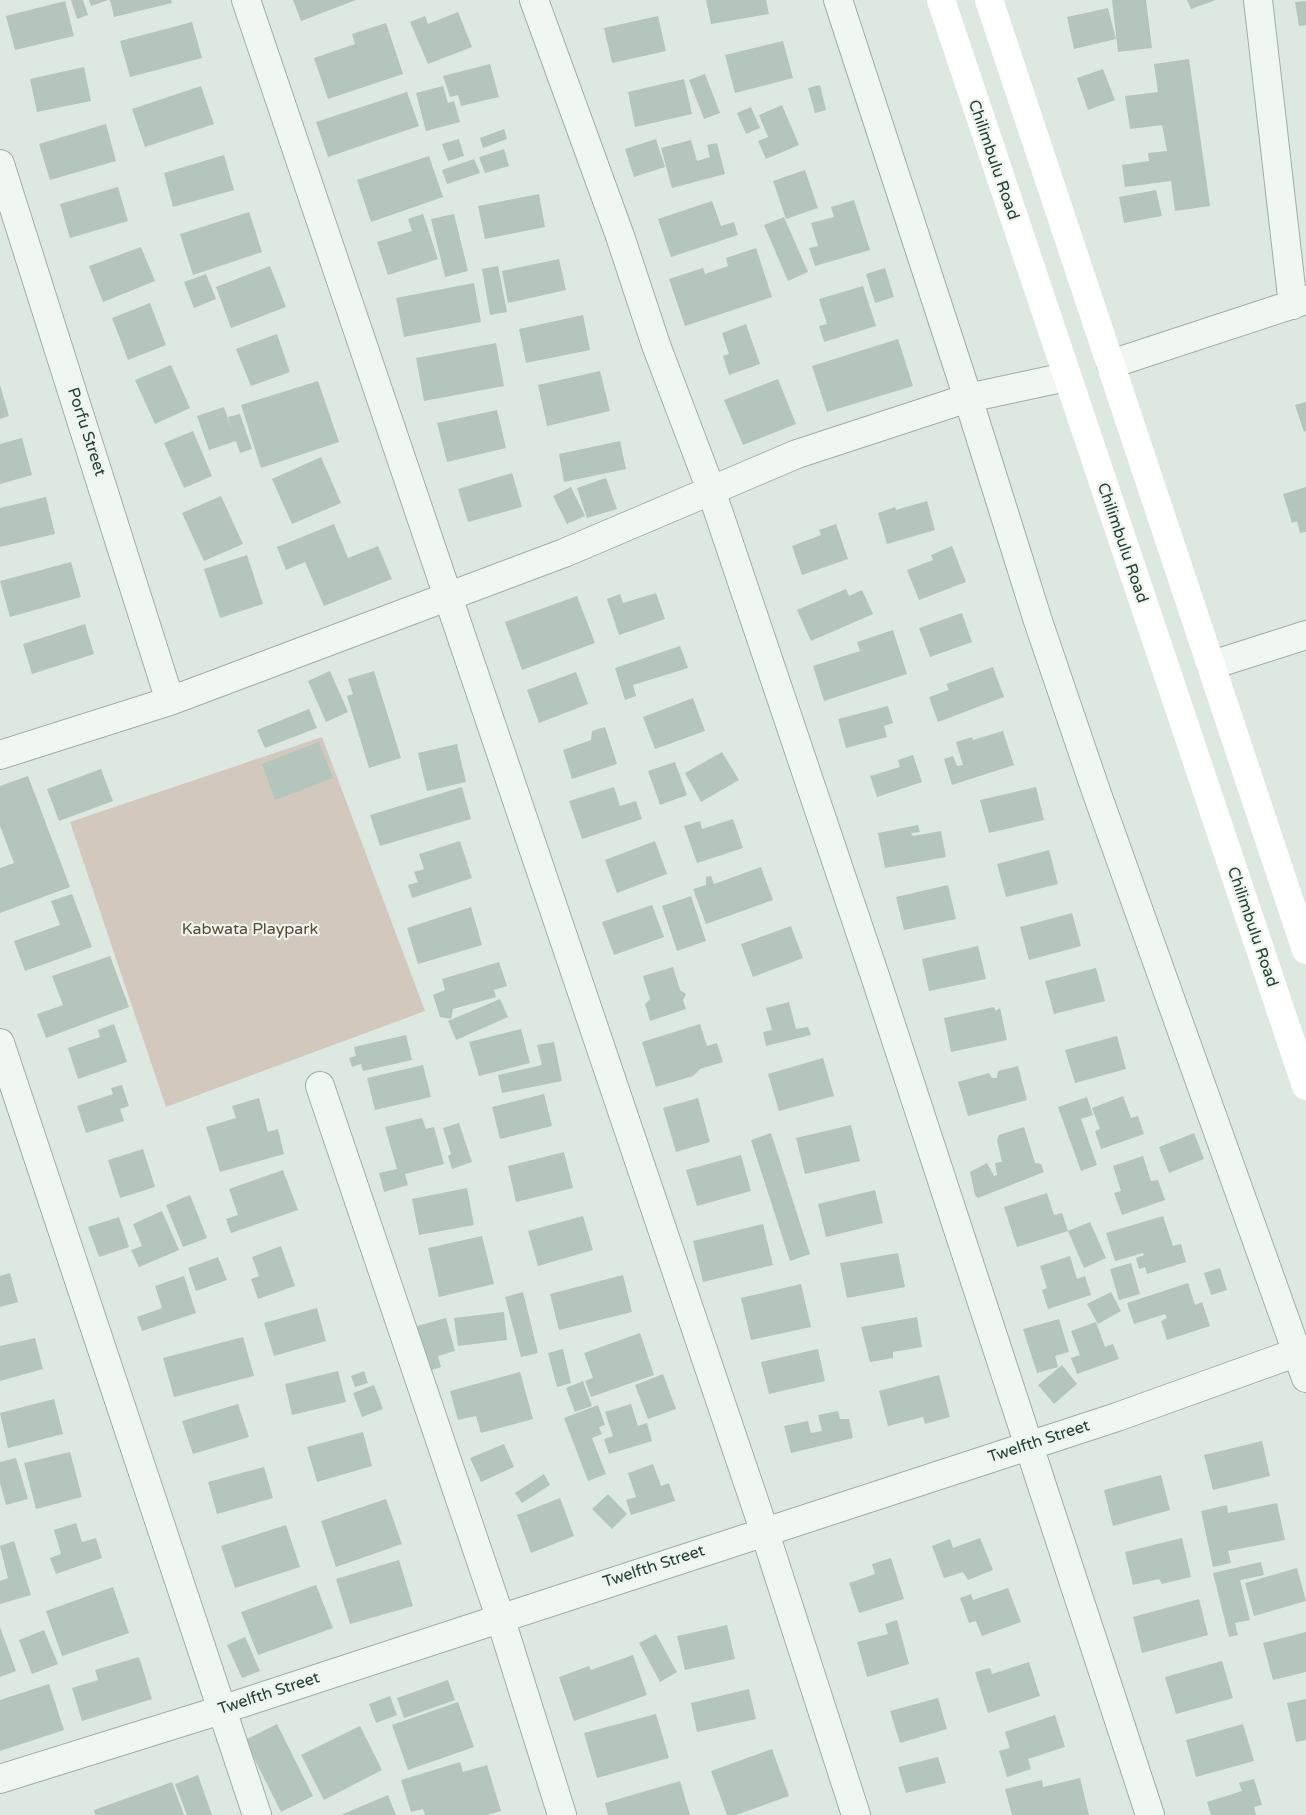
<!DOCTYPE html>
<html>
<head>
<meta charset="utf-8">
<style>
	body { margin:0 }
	canvas { display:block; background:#dde8e1 }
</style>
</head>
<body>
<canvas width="1306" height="1815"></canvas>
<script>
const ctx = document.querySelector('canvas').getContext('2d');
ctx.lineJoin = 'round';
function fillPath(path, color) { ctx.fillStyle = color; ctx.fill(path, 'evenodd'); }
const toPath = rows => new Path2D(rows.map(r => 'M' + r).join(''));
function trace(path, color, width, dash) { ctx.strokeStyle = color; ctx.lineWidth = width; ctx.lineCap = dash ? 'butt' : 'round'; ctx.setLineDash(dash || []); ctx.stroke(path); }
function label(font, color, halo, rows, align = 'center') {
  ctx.font = font + ' "Varela Round",sans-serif'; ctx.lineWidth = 4.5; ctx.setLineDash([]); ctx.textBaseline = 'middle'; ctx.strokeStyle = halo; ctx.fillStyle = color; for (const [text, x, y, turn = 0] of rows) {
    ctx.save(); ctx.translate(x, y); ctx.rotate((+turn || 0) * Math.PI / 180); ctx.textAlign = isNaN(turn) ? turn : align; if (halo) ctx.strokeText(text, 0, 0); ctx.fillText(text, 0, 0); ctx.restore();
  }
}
const green = toPath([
	[322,737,425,1011,166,1107,70,822]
]);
const building = toPath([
	[71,0,83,0,88,15,77,19],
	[89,0,108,0,91,6],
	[110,0,171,0,172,3,114,17],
	[293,0,356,0,301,21],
	[706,0,766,0,769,14,711,24],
	[1112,0,1146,0,1152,48,1118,52],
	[1187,0,1216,0,1191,9],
	[65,1,74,36,15,50,6,16],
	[1306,1,1306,25,1299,26,1295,2],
	[1108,8,1116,39,1074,49,1067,17],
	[458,12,472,47,428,64,410,22,425,16,428,24],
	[658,16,666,51,612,63,604,28],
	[192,22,202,58,130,77,120,41],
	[386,23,403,74,328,99,314,58,355,44,352,34],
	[783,41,793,78,735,93,725,55],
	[1189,59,1210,206,1175,211,1171,181,1125,187,1122,165,1149,161,1148,153,1167,151,1162,125,1130,129,1125,96,1158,92,1154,64],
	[490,64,499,97,461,106,458,95,450,97,443,76],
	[84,67,91,101,37,112,30,79],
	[1103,69,1115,100,1088,110,1077,78],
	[705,74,720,113,704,119,689,80],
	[684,79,692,114,635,127,628,92],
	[820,85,826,110,815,113,808,88],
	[201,86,214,124,145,147,132,109],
	[443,86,448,103,454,101,460,122,426,131,416,93],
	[407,92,419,126,328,157,316,122],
	[782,105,799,145,766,159,758,141,768,137,759,115],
	[751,107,760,128,746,134,737,113],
	[106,124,116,161,50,180,39,144],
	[504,129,507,139,483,148,480,138],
	[459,139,464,156,448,161,442,144],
	[656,139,665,167,634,177,625,149],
	[691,140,697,161,710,157,707,145,717,143,725,174,672,188,661,148],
	[504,149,509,166,485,173,479,157],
	[224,155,234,190,173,207,164,173],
	[429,156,443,197,371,222,357,180],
	[474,159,480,173,447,184,442,170],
	[805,170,818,208,786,219,773,181],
	[118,187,128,221,70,238,60,204],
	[1156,190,1162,216,1124,223,1119,197],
	[539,194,545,227,485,239,478,206],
	[854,200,870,250,815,266,809,248,818,246,811,223,834,217,831,207],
	[712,201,721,226,734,222,738,235,671,257,658,219],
	[249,212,262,252,193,275,180,234],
	[423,214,438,259,388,275,377,242,412,231,408,219],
	[454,214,468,271,445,277,431,219],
	[784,217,808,272,788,281,764,225],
	[141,247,155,281,103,302,89,266],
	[756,248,772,297,685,326,669,279,703,268,705,274,728,266,726,258],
	[559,259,566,290,508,303,502,271],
	[270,266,286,307,231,328,216,287],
	[498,266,507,312,490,315,482,269],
	[885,268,894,297,875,303,866,274],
	[206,274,216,299,194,308,184,282],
	[474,283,481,322,404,337,396,298],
	[863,286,876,326,824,342,819,326,827,324,819,299],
	[150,303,166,345,128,360,112,318],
	[583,315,590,350,526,363,519,329],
	[746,324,760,364,729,375,723,356,729,354,722,333],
	[277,334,290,372,251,386,236,349],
	[898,339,913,386,827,412,812,366],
	[496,343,504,386,424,401,416,358],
	[171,365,190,408,155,424,135,380],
	[600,371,610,411,547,426,538,385],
	[778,379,796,424,743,445,724,400],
	[318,381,339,442,261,468,241,405],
	[0,385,9,416,0,419],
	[1306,402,1306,431,1304,432,1295,405],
	[224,407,234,436,228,417,240,414,252,449,240,453,236,441,209,450,197,416],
	[497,410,506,448,447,462,437,423],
	[193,431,212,476,184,488,164,443],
	[22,438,32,475,0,484,0,444],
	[620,441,626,469,564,482,559,454],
	[321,457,341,503,292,524,272,479],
	[512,473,522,507,468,522,458,489],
	[606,478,617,509,587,518,577,488],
	[571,487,585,516,567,524,553,496],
	[1306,487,1306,532,1300,533,1297,521,1292,523,1283,494],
	[221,496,243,544,204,561,182,513],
	[46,497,55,534,0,547,0,508],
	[927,501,935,530,887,544,878,513,895,507,896,510],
	[334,524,348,558,378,546,392,579,324,606,305,562,286,570,277,547],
	[836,524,848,559,802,575,792,546,821,535,819,530],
	[952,546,966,582,919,600,907,570,933,560,931,555],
	[247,555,263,604,220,618,204,569],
	[71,562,81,597,10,617,0,581],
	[846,589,849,596,862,590,873,614,811,641,797,610],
	[656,593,665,619,619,635,607,599,620,594,623,603],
	[577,596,595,643,522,670,505,622],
	[962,613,972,642,930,657,919,628],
	[85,624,94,654,32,674,23,644],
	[893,630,907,674,824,701,813,666,860,651,857,642],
	[680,646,688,668,633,685,636,696,625,700,615,668],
	[993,667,1004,697,938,722,929,697,949,690,946,684],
	[330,671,348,712,326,722,308,681],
	[374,671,401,758,369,768,347,696,353,694,348,679],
	[576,672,588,704,539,723,527,690],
	[693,698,705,731,655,749,643,717],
	[888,706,893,723,884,726,887,737,846,748,838,719],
	[309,709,317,728,265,748,257,730],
	[605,727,617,764,572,779,563,750,591,740,592,731],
	[1003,731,1014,765,952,785,944,759,953,756,957,766,963,765,956,742,972,737,973,740],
	[319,742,333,778,275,800,262,764],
	[457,744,466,782,427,791,418,753],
	[722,752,739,780,701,802,685,773],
	[913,755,922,782,877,797,870,776,900,767,898,760],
	[675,762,687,795,660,805,648,771],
	[101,769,113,801,59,821,47,789],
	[28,776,70,887,0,913,0,868,14,863,0,826,0,786],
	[462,787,471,819,380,846,370,815],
	[614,787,620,806,636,801,642,819,582,839,569,801],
	[1036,787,1044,820,989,833,980,800],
	[733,819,743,848,697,863,684,826,700,821,702,829],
	[918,825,920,832,911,833,913,836,941,831,946,857,885,868,878,833],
	[460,841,472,878,412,898,408,885,418,882,414,872,424,869,419,854],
	[655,841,667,874,617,893,605,860],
	[1049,850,1058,884,1006,897,997,864],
	[761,867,773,900,706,924,693,889,706,885,706,877,711,876,714,884],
	[948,885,956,919,904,930,896,897],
	[72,894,92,947,25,971,14,941,60,925,51,901],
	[691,896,706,941,677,951,662,906],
	[652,905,664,937,614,955,602,922],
	[471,907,482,945,418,964,407,928],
	[1072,913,1081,946,1029,960,1020,927],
	[791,926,803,958,753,977,741,944],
	[978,946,986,979,929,991,922,959],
	[110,956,129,1007,46,1038,37,1014,63,1005,52,976],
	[499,962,507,986,494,990,496,997,453,1009,451,1019,440,1017,433,995,445,990,442,979],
	[673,967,680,990,686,994,683,1000,686,1009,650,1021,645,1004,650,999,643,976],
	[1096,968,1105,1001,1054,1014,1045,981],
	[500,999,508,1017,456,1040,448,1021],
	[789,1002,796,1029,808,1027,811,1035,766,1046,763,1032,772,1030,766,1008],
	[994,1007,996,1011,1000,1008,1007,1040,951,1052,944,1018],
	[114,1024,127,1062,78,1079,68,1048,100,1037,98,1030],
	[700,1024,707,1046,717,1043,723,1062,700,1069,693,1076,656,1087,642,1042],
	[521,1029,530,1063,479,1076,469,1042],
	[406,1035,412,1060,363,1071,361,1064,352,1067,349,1058,356,1056,354,1047],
	[1117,1036,1126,1069,1075,1083,1065,1050],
	[554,1042,562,1081,502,1093,498,1075,542,1065,537,1045],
	[823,1058,834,1096,779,1111,768,1074],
	[423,1065,431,1097,375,1110,367,1078],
	[1018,1066,1027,1100,968,1116,958,1082,989,1073,992,1078,997,1078,998,1071],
	[122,1085,129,1106,120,1109,124,1121,86,1133,77,1106,113,1094,111,1088],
	[544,1094,552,1126,500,1139,492,1107],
	[1123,1096,1131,1118,1138,1116,1144,1134,1101,1149,1095,1131,1100,1129,1092,1108],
	[1087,1097,1093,1115,1081,1119,1097,1165,1081,1171,1058,1107],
	[259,1098,268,1132,278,1129,284,1154,220,1172,206,1127,236,1118,232,1106],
	[698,1098,710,1142,676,1152,663,1108],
	[422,1118,426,1129,434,1127,444,1164,405,1174,408,1185,384,1192,379,1173,397,1169,385,1127],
	[459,1123,472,1162,452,1169,448,1156,451,1154,443,1128],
	[851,1125,860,1161,805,1174,796,1138],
	[1024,1127,1035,1163,1041,1164,1044,1172,978,1198,975,1195,970,1172,987,1163,994,1176,997,1175,995,1163,1002,1162,997,1140,999,1135],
	[771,1133,810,1254,790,1261,751,1140],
	[1194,1133,1204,1159,1169,1173,1159,1147],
	[143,1149,155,1187,120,1198,108,1160],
	[564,1152,573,1188,516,1202,508,1166],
	[741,1155,751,1191,697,1206,686,1170],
	[1143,1156,1151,1181,1158,1180,1165,1200,1122,1215,1114,1193,1121,1191,1113,1166],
	[283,1170,298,1210,231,1233,226,1219,238,1215,229,1189],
	[467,1188,474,1225,419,1235,412,1199],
	[875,1190,883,1223,826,1237,818,1204],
	[1047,1193,1054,1215,1062,1213,1068,1231,1017,1247,1004,1207],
	[190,1195,207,1238,183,1247,166,1205],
	[162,1211,179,1250,139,1267,131,1250,142,1246,133,1224],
	[583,1216,593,1250,538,1266,528,1231],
	[1163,1216,1173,1246,1181,1244,1186,1262,1147,1274,1145,1267,1139,1269,1136,1258,1144,1255,1143,1253,1115,1261,1106,1233],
	[119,1217,129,1247,99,1257,88,1227],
	[1090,1222,1106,1258,1084,1268,1068,1231],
	[763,1224,773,1265,703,1282,693,1241],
	[482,1236,494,1284,439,1297,428,1248],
	[281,1246,295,1286,258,1299,251,1279,259,1276,252,1257],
	[898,1253,905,1287,847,1298,840,1263],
	[1070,1256,1077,1279,1085,1276,1091,1295,1048,1309,1042,1290,1047,1288,1040,1266],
	[218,1257,227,1280,196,1291,188,1268],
	[1131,1263,1140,1294,1119,1300,1110,1269],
	[1220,1268,1227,1290,1211,1295,1204,1273],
	[10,1273,18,1302,0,1307,0,1276],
	[623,1275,632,1312,559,1330,550,1294],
	[184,1276,196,1313,142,1331,137,1317,162,1308,155,1286],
	[1188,1283,1195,1305,1202,1302,1210,1326,1167,1340,1161,1321,1167,1318,1165,1314,1134,1324,1127,1303],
	[801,1284,811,1327,751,1340,741,1298],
	[523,1292,538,1353,521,1357,505,1297],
	[1111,1292,1121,1311,1098,1324,1087,1304],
	[317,1308,326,1341,274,1356,264,1323],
	[504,1312,507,1340,458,1346,454,1318],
	[917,1317,922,1347,893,1352,893,1358,870,1362,861,1327],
	[446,1318,455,1351,438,1356,441,1367,429,1371,417,1326],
	[1059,1319,1069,1352,1055,1356,1058,1367,1037,1373,1023,1329],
	[1096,1322,1105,1347,1113,1344,1119,1359,1077,1374,1071,1358,1080,1355,1071,1331],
	[640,1333,654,1375,591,1397,585,1381,593,1378,584,1353],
	[243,1337,254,1376,174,1397,163,1358],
	[35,1338,43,1369,0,1381,0,1346],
	[563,1349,571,1383,557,1387,548,1353],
	[818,1349,825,1381,769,1394,761,1362],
	[1062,1365,1077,1384,1054,1404,1038,1385],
	[338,1371,346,1402,292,1415,285,1384],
	[364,1371,368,1383,355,1387,351,1376],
	[520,1372,533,1419,481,1433,476,1416,458,1420,450,1391],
	[663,1374,676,1409,648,1419,635,1385],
	[939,1375,950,1417,925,1424,923,1417,888,1426,879,1391],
	[583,1381,592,1406,575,1412,566,1388],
	[374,1385,383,1409,362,1417,353,1393],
	[54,1399,63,1434,8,1448,0,1413],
	[238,1404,249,1437,193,1454,182,1421],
	[631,1404,638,1426,647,1423,652,1441,609,1454,604,1439,613,1436,605,1412],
	[598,1405,605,1425,599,1427,602,1434,592,1438,606,1474,588,1481,564,1418],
	[838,1411,840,1419,849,1419,853,1438,791,1453,784,1426,808,1421,811,1433,822,1431,818,1415],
	[363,1432,372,1466,317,1482,307,1447],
	[1262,1441,1270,1476,1213,1490,1204,1455],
	[504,1444,514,1467,481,1482,470,1458],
	[70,1452,82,1497,36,1509,24,1463],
	[16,1458,28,1499,6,1505,0,1483,0,1462],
	[653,1464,661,1486,669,1483,675,1501,631,1515,626,1500,636,1497,628,1473],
	[264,1467,273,1498,217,1514,208,1482],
	[544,1474,550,1485,522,1503,515,1493],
	[1161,1475,1170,1510,1113,1526,1104,1490],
	[608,1494,627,1514,612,1529,592,1509],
	[560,1498,574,1536,531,1553,517,1515],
	[386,1499,402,1544,336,1567,321,1521],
	[1277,1503,1285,1540,1228,1551,1231,1563,1213,1567,1201,1511,1227,1505,1228,1513],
	[76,1523,82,1542,96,1538,102,1558,56,1574,50,1558,61,1554,54,1530],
	[286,1525,300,1567,235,1588,221,1546],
	[980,1538,993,1570,968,1580,963,1572,944,1578,932,1546,950,1539,953,1548],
	[1182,1538,1191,1577,1162,1584,1159,1579,1133,1585,1125,1552],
	[14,1541,31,1595,0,1604,0,1581,8,1578,0,1546],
	[891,1558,904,1599,859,1613,849,1583,875,1574,872,1564],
	[399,1560,413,1606,350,1624,336,1579],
	[1261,1562,1264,1575,1240,1580,1250,1620,1235,1623,1238,1635,1229,1637,1213,1573],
	[1297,1568,1306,1601,1254,1616,1245,1583],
	[316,1585,333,1628,258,1655,241,1612],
	[113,1587,129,1633,62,1656,46,1611],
	[1008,1588,1021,1622,982,1636,976,1621,969,1623,960,1598,971,1594,973,1600],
	[1199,1599,1208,1635,1142,1653,1133,1617],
	[897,1620,909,1664,867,1677,857,1642,888,1634,885,1624],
	[727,1625,735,1659,685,1670,677,1636],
	[0,1627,16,1671,0,1677],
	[44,1630,58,1664,32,1674,19,1640],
	[1306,1632,1306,1672,1273,1680,1263,1643],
	[656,1634,677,1672,660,1682,639,1643],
	[245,1637,260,1671,242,1678,227,1645],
	[633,1655,647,1695,574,1721,559,1677,589,1666,591,1670],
	[139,1657,152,1699,82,1721,72,1688,98,1680,95,1670],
	[1222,1661,1233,1698,1176,1714,1165,1677],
	[1029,1662,1040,1696,988,1713,975,1672,990,1668,992,1674],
	[448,1680,455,1700,404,1718,397,1698],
	[49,1684,64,1730,0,1751,0,1700],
	[749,1689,756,1719,697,1732,691,1703],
	[390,1696,397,1715,376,1723,369,1704],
	[938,1698,947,1729,900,1743,890,1711],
	[1306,1699,1306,1740,1296,1742,1287,1703],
	[458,1702,474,1747,408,1770,392,1725],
	[656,1714,669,1758,597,1778,584,1733],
	[1055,1715,1065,1747,1028,1759,1031,1769,1007,1777,999,1751,1010,1748,1005,1732],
	[277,1724,313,1796,281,1812,245,1740],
	[1243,1724,1254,1761,1196,1777,1186,1740],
	[360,1726,382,1770,324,1800,301,1755],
	[772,1749,789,1796,736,1815,727,1815,711,1771],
	[938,1757,946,1783,906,1793,898,1767],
	[460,1762,463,1772,487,1765,501,1811,487,1815,425,1815,423,1809,411,1812,401,1780],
	[198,1775,212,1815,187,1815,175,1784],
	[1080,1778,1089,1815,1012,1815,1005,1789,1042,1780,1043,1787],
	[1254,1779,1262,1805,1254,1807,1256,1815,1211,1815,1207,1802,1242,1791,1239,1783],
	[680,1781,690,1815,608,1815,605,1803],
	[172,1782,184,1815,95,1815,94,1810],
	[388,1795,396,1815,341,1815]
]);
const minor = toPath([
	[246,0,764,1530,856,1815],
	[534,0,620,236,656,345,711,490,876,979,1150,1815],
	[838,0,968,398,1038,621,1096,791,1306,1378],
	[1258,0,1293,305],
	[0,164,170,701],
	[1111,364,1306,300],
	[1212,665,1306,635],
	[0,755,170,701,564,553,797,454,968,398,1066,377],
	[0,1043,257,1815],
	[320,1086,500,1617,562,1815],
	[0,1779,221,1710,1117,1417,1306,1349]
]);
const secondary = toPath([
	[941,0,1306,1086],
	[989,0,1306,950]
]);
const streetNames = [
	["Chilimbulu Road",993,160,71],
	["Porfu Street",86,432,72],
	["Chilimbulu Road",1122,543,71],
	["Chilimbulu Road",1252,927,71],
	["Twelfth Street",1039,1442,-18],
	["Twelfth Street",654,1567,-18],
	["Twelfth Street",269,1694,-18]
];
const parkNames = [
	["Kabwata Playpark",250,930]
];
fillPath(green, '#d2c8be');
fillPath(building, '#b4c5bb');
trace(minor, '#9fafa5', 30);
trace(minor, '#f0f6f2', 28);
trace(secondary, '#fff', 28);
label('16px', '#263f30', '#edf5f0', streetNames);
label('16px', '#5b4a33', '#edf5f0', parkNames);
</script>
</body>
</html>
